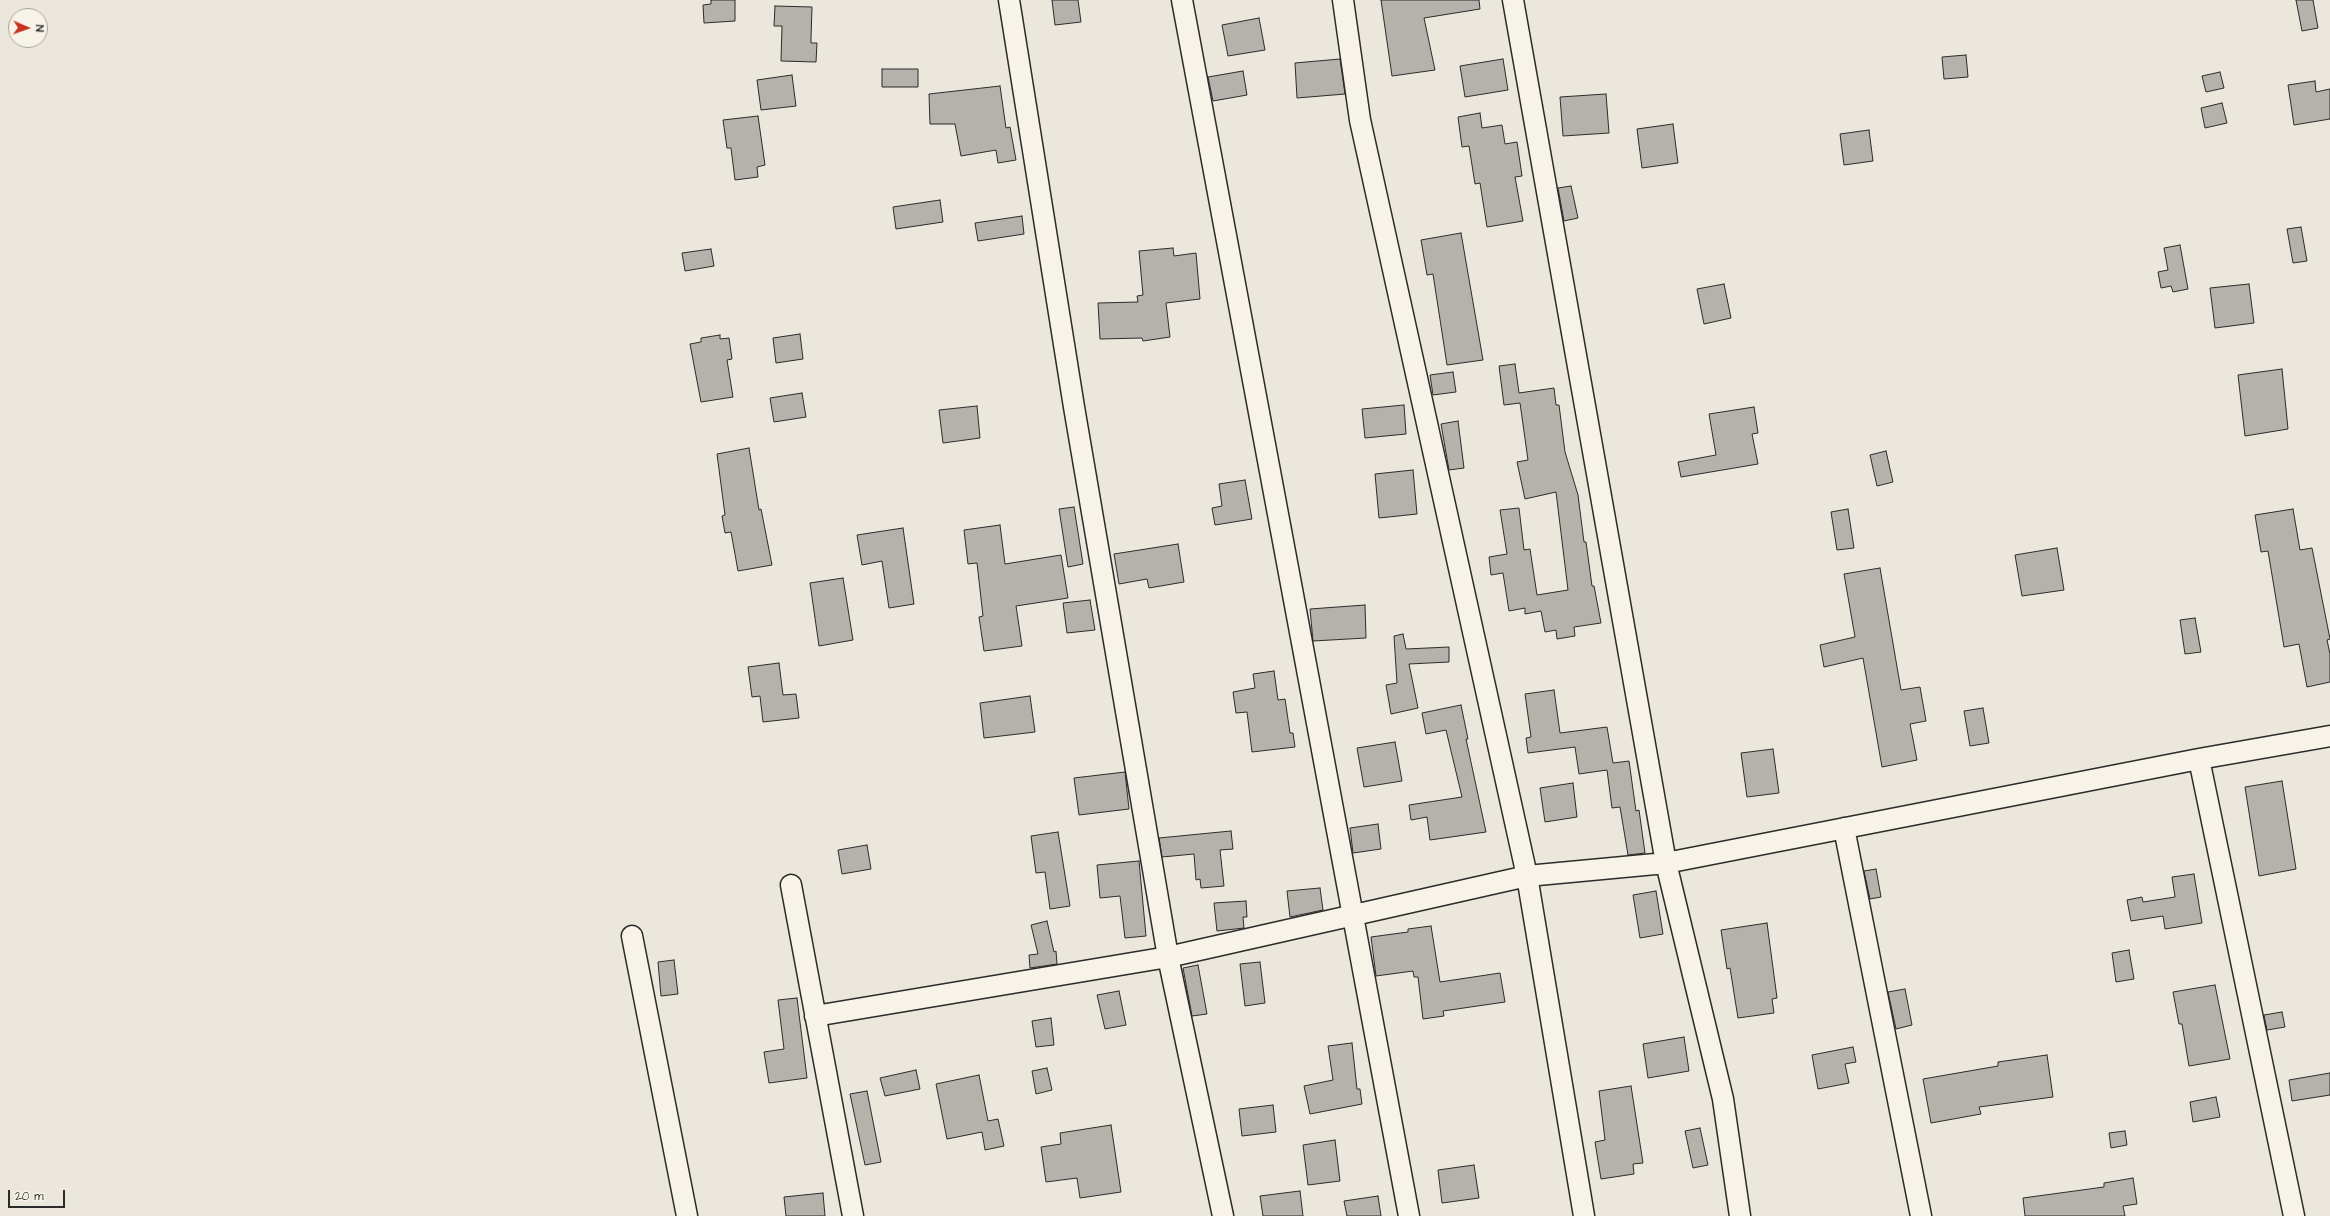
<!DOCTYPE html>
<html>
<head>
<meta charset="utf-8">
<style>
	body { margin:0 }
	#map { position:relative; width:2330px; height:1216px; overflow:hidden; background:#ebe7dd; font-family:"Architects Daughter",sans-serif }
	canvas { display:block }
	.north { position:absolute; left:8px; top:8px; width:40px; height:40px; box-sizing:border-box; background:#f7f3e8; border:1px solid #a5a39c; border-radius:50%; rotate:92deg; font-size:11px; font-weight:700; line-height:16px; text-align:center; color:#2b2b2b }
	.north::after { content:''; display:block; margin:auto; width:14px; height:18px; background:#c8321e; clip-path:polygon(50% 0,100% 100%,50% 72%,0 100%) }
	.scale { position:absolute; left:8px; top:1190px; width:57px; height:18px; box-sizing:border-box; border:2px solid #2b2b2b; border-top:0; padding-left:5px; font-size:12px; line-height:14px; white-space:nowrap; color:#2b2b2b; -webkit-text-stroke:3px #f7f3e8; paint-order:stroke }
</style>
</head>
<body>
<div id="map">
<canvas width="2330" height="1216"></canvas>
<div class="north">N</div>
<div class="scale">20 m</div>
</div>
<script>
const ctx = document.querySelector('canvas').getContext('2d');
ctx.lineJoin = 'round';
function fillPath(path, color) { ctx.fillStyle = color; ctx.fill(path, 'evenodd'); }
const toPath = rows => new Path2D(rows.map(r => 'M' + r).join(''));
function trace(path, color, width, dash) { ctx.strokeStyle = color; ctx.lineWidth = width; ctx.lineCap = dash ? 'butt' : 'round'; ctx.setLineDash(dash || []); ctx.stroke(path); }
const building = toPath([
	[711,0,735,0,735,21,704,23,703,5,711,4,711,0],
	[1052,0,1078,0,1081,22,1055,25,1052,0],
	[1381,0,1479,0,1480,9,1424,18,1435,70,1392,76,1381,0],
	[2296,0,2313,0,2318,28,2302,31,2296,0],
	[775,6,812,7,811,38,811,43,817,43,816,62,781,61,782,26,774,26,775,6],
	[1259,18,1265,50,1228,56,1222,25,1259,18],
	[1966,55,1968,77,1944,79,1942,57,1966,55],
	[1340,59,1345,94,1297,98,1295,63,1340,59],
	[1503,59,1508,90,1465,97,1460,66,1503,59],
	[882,69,918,69,918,87,882,87,882,69],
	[1243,71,1247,95,1213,101,1208,77,1243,71],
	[2220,72,2224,88,2206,92,2202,76,2220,72],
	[792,75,796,106,761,110,757,80,792,75],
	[2315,81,2316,92,2330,89,2330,119,2294,125,2288,85,2315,81],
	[1000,86,1006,128,1010,127,1016,160,998,163,996,150,961,156,955,124,930,124,929,94,1000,86],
	[1606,94,1609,133,1563,136,1560,97,1606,94],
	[2222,103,2227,123,2205,128,2201,108,2222,103],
	[1480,113,1482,128,1502,125,1505,144,1517,142,1522,176,1515,177,1523,221,1487,227,1480,183,1475,184,1469,146,1462,147,1458,117,1480,113],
	[758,116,765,165,757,167,758,177,735,180,731,148,727,148,723,120,758,116],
	[1673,124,1678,163,1642,168,1637,129,1673,124],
	[1869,130,1873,161,1844,165,1840,134,1869,130],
	[1571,186,1578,218,1564,221,1558,188,1571,186],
	[940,200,943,222,896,229,893,207,940,200],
	[1022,216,1024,234,978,241,975,223,1022,216],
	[2301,227,2307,261,2293,263,2287,229,2301,227],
	[1461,233,1483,360,1447,365,1433,274,1427,275,1421,240,1461,233],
	[2180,245,2188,289,2173,292,2171,286,2161,288,2158,272,2168,270,2164,248,2180,245],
	[1173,248,1174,256,1196,253,1200,299,1166,303,1170,337,1143,341,1142,338,1100,339,1098,303,1138,302,1137,296,1143,295,1139,251,1173,248],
	[711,249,714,266,685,271,682,253,711,249],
	[1724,284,1731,318,1704,324,1697,289,1724,284],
	[2249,284,2254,323,2215,328,2210,288,2249,284],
	[800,334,803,359,776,363,773,338,800,334],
	[720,335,720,339,729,338,732,359,727,360,733,397,701,402,690,344,701,342,701,338,720,335],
	[1515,364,1519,393,1554,388,1556,405,1559,405,1565,452,1578,495,1584,542,1586,542,1592,586,1594,586,1601,623,1574,627,1575,636,1557,639,1556,630,1545,632,1541,611,1525,614,1525,608,1509,611,1503,573,1491,575,1489,557,1507,554,1500,510,1519,508,1524,550,1530,549,1537,595,1568,590,1556,492,1525,499,1517,462,1528,460,1520,403,1504,405,1499,366,1515,364],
	[2282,369,2288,429,2245,436,2238,375,2282,369],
	[1453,372,1456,392,1433,395,1430,375,1453,372],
	[802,393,806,417,774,422,770,398,802,393],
	[1404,405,1406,434,1365,438,1362,409,1404,405],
	[977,406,980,438,943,443,939,410,977,406],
	[1754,407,1758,433,1752,434,1758,464,1681,477,1678,462,1716,455,1709,414,1754,407],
	[1458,421,1464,468,1449,470,1441,424,1458,421],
	[749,448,759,510,761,509,772,565,738,571,731,532,725,533,722,516,725,515,717,454,749,448],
	[1886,451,1893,482,1877,486,1870,455,1886,451],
	[1413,470,1417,514,1379,518,1375,474,1413,470],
	[1245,480,1252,519,1215,525,1212,508,1222,506,1219,484,1245,480],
	[1074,507,1083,564,1068,567,1059,509,1074,507],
	[1848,509,1854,548,1837,550,1831,512,1848,509],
	[2293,509,2300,550,2312,548,2330,639,2327,640,2330,654,2330,682,2307,687,2299,644,2284,647,2268,551,2261,552,2255,515,2293,509],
	[1000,525,1005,564,1061,555,1068,598,1016,606,1022,646,984,651,979,617,983,616,977,563,968,564,964,530,1000,525],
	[903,528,914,604,889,608,882,561,862,565,857,535,903,528],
	[1178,544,1184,582,1149,588,1147,579,1119,584,1114,554,1178,544],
	[2057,548,2064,590,2022,596,2015,555,2057,548],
	[1880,568,1901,690,1920,687,1926,721,1910,724,1917,760,1882,767,1863,658,1824,667,1820,645,1855,637,1844,574,1880,568],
	[843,578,853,640,819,646,810,583,843,578],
	[1090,600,1095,630,1067,633,1063,603,1090,600],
	[1365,605,1366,638,1313,641,1310,609,1365,605],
	[2195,618,2201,652,2185,654,2180,620,2195,618],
	[1403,634,1406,649,1449,647,1449,662,1409,664,1418,708,1391,714,1386,685,1397,683,1394,636,1403,634],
	[779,663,783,695,796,694,799,718,763,722,760,696,752,697,748,667,779,663],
	[1274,671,1278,700,1285,699,1290,733,1293,733,1295,747,1252,752,1247,712,1236,713,1233,692,1255,688,1253,674,1274,671],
	[1554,690,1560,733,1607,727,1613,763,1629,761,1636,811,1639,810,1645,853,1628,855,1620,807,1612,808,1607,770,1579,774,1575,747,1528,753,1526,738,1531,737,1525,694,1554,690],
	[1030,696,1035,732,984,738,980,703,1030,696],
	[1461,705,1468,739,1466,739,1486,832,1430,840,1427,817,1411,820,1409,805,1462,797,1446,730,1426,734,1422,713,1461,705],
	[1983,708,1989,743,1970,746,1964,711,1983,708],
	[1395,742,1402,781,1364,787,1357,748,1395,742],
	[1773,749,1779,793,1747,797,1741,753,1773,749],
	[1125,772,1129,809,1079,815,1074,778,1125,772],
	[2282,781,2296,869,2259,876,2245,787,2282,781],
	[1573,783,1577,817,1545,822,1540,788,1573,783],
	[1378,824,1381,849,1353,853,1350,828,1378,824],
	[1231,831,1233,849,1220,850,1224,886,1201,888,1200,879,1196,880,1194,854,1162,857,1159,838,1231,831],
	[1058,832,1070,906,1050,909,1045,872,1036,873,1031,836,1058,832],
	[867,845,871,869,842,874,838,850,867,845],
	[1139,861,1146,936,1125,938,1120,896,1100,898,1097,865,1139,861],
	[1876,869,1881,897,1870,899,1864,871,1876,869],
	[2194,874,2202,923,2165,929,2163,916,2131,921,2127,900,2142,897,2143,902,2175,897,2172,877,2194,874],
	[1320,888,1323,910,1290,917,1287,891,1320,888],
	[1656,891,1663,934,1640,938,1633,895,1656,891],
	[1246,901,1247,917,1243,917,1244,928,1217,931,1214,903,1246,901],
	[1047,921,1054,952,1056,951,1057,964,1030,968,1029,955,1038,954,1031,925,1047,921],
	[1767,923,1777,998,1772,999,1774,1013,1738,1018,1730,968,1727,969,1721,930,1767,923],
	[1431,926,1440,982,1500,973,1505,1002,1443,1011,1444,1016,1423,1019,1418,977,1414,977,1413,971,1376,976,1371,937,1408,932,1408,929,1431,926],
	[2129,950,2134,979,2116,982,2112,953,2129,950],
	[674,960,678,994,661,996,658,962,674,960],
	[1260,962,1265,1003,1245,1006,1240,964,1260,962],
	[1198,965,1207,1014,1192,1016,1183,968,1198,965],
	[2215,985,2230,1059,2189,1066,2182,1024,2179,1024,2173,992,2215,985],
	[1905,989,1912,1025,1896,1029,1888,992,1905,989],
	[1119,991,1126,1025,1105,1029,1097,995,1119,991],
	[797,998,807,1078,769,1083,764,1052,784,1049,778,1000,797,998],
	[2282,1012,2285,1027,2267,1030,2264,1015,2282,1012],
	[1051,1018,1054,1045,1036,1047,1032,1021,1051,1018],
	[1684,1037,1689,1071,1648,1078,1643,1044,1684,1037],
	[1352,1043,1357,1089,1360,1089,1362,1104,1310,1114,1304,1086,1333,1080,1328,1046,1352,1043],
	[1853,1047,1856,1062,1845,1064,1849,1083,1818,1089,1812,1055,1853,1047],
	[2047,1055,2053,1097,1979,1107,1981,1114,1931,1123,1923,1079,1998,1066,1998,1062,2047,1055],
	[1047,1068,1052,1090,1036,1094,1032,1071,1047,1068],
	[916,1070,920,1089,885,1096,880,1078,916,1070],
	[2330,1073,2330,1095,2292,1101,2289,1080,2330,1073],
	[979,1075,988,1121,998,1119,1004,1146,985,1150,982,1132,947,1139,936,1084,979,1075],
	[1631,1086,1643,1163,1633,1164,1634,1174,1601,1179,1595,1142,1605,1140,1599,1091,1631,1086],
	[867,1091,881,1162,865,1165,850,1094,867,1091],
	[2216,1097,2220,1117,2193,1122,2190,1102,2216,1097],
	[1273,1105,1276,1132,1242,1136,1239,1109,1273,1105],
	[1111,1125,1121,1192,1080,1198,1077,1178,1046,1182,1041,1147,1061,1144,1060,1133,1111,1125],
	[1700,1128,1708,1165,1693,1168,1685,1131,1700,1128],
	[2125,1131,2127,1145,2111,1148,2109,1133,2125,1131],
	[1335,1140,1340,1181,1308,1185,1303,1145,1335,1140],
	[1474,1165,1479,1198,1442,1203,1438,1170,1474,1165],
	[2133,1178,2137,1204,2123,1206,2125,1216,2025,1216,2023,1198,2104,1187,2104,1183,2133,1178],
	[1300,1191,1303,1216,1263,1216,1260,1196,1300,1191],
	[823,1193,825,1216,786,1216,784,1197,823,1193],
	[1378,1196,1381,1216,1347,1216,1344,1201,1378,1196]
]);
const minor = toPath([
	[1009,0,1074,407,1168,957,1223,1216],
	[1182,0,1409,1216],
	[1343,0,1360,120,1527,876,1584,1216],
	[1513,0,1666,863,1723,1099,1740,1216],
	[2199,759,2294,1216],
	[1844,828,1921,1216],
	[791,885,853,1216],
	[632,936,687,1216],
	[815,1016,1168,957,1527,876,1666,863,2199,759,2330,736]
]);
fillPath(building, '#b5b2ab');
trace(building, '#2b2b2b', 1);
trace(minor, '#2b2b2b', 23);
trace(minor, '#f7f3e8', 20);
</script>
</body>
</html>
